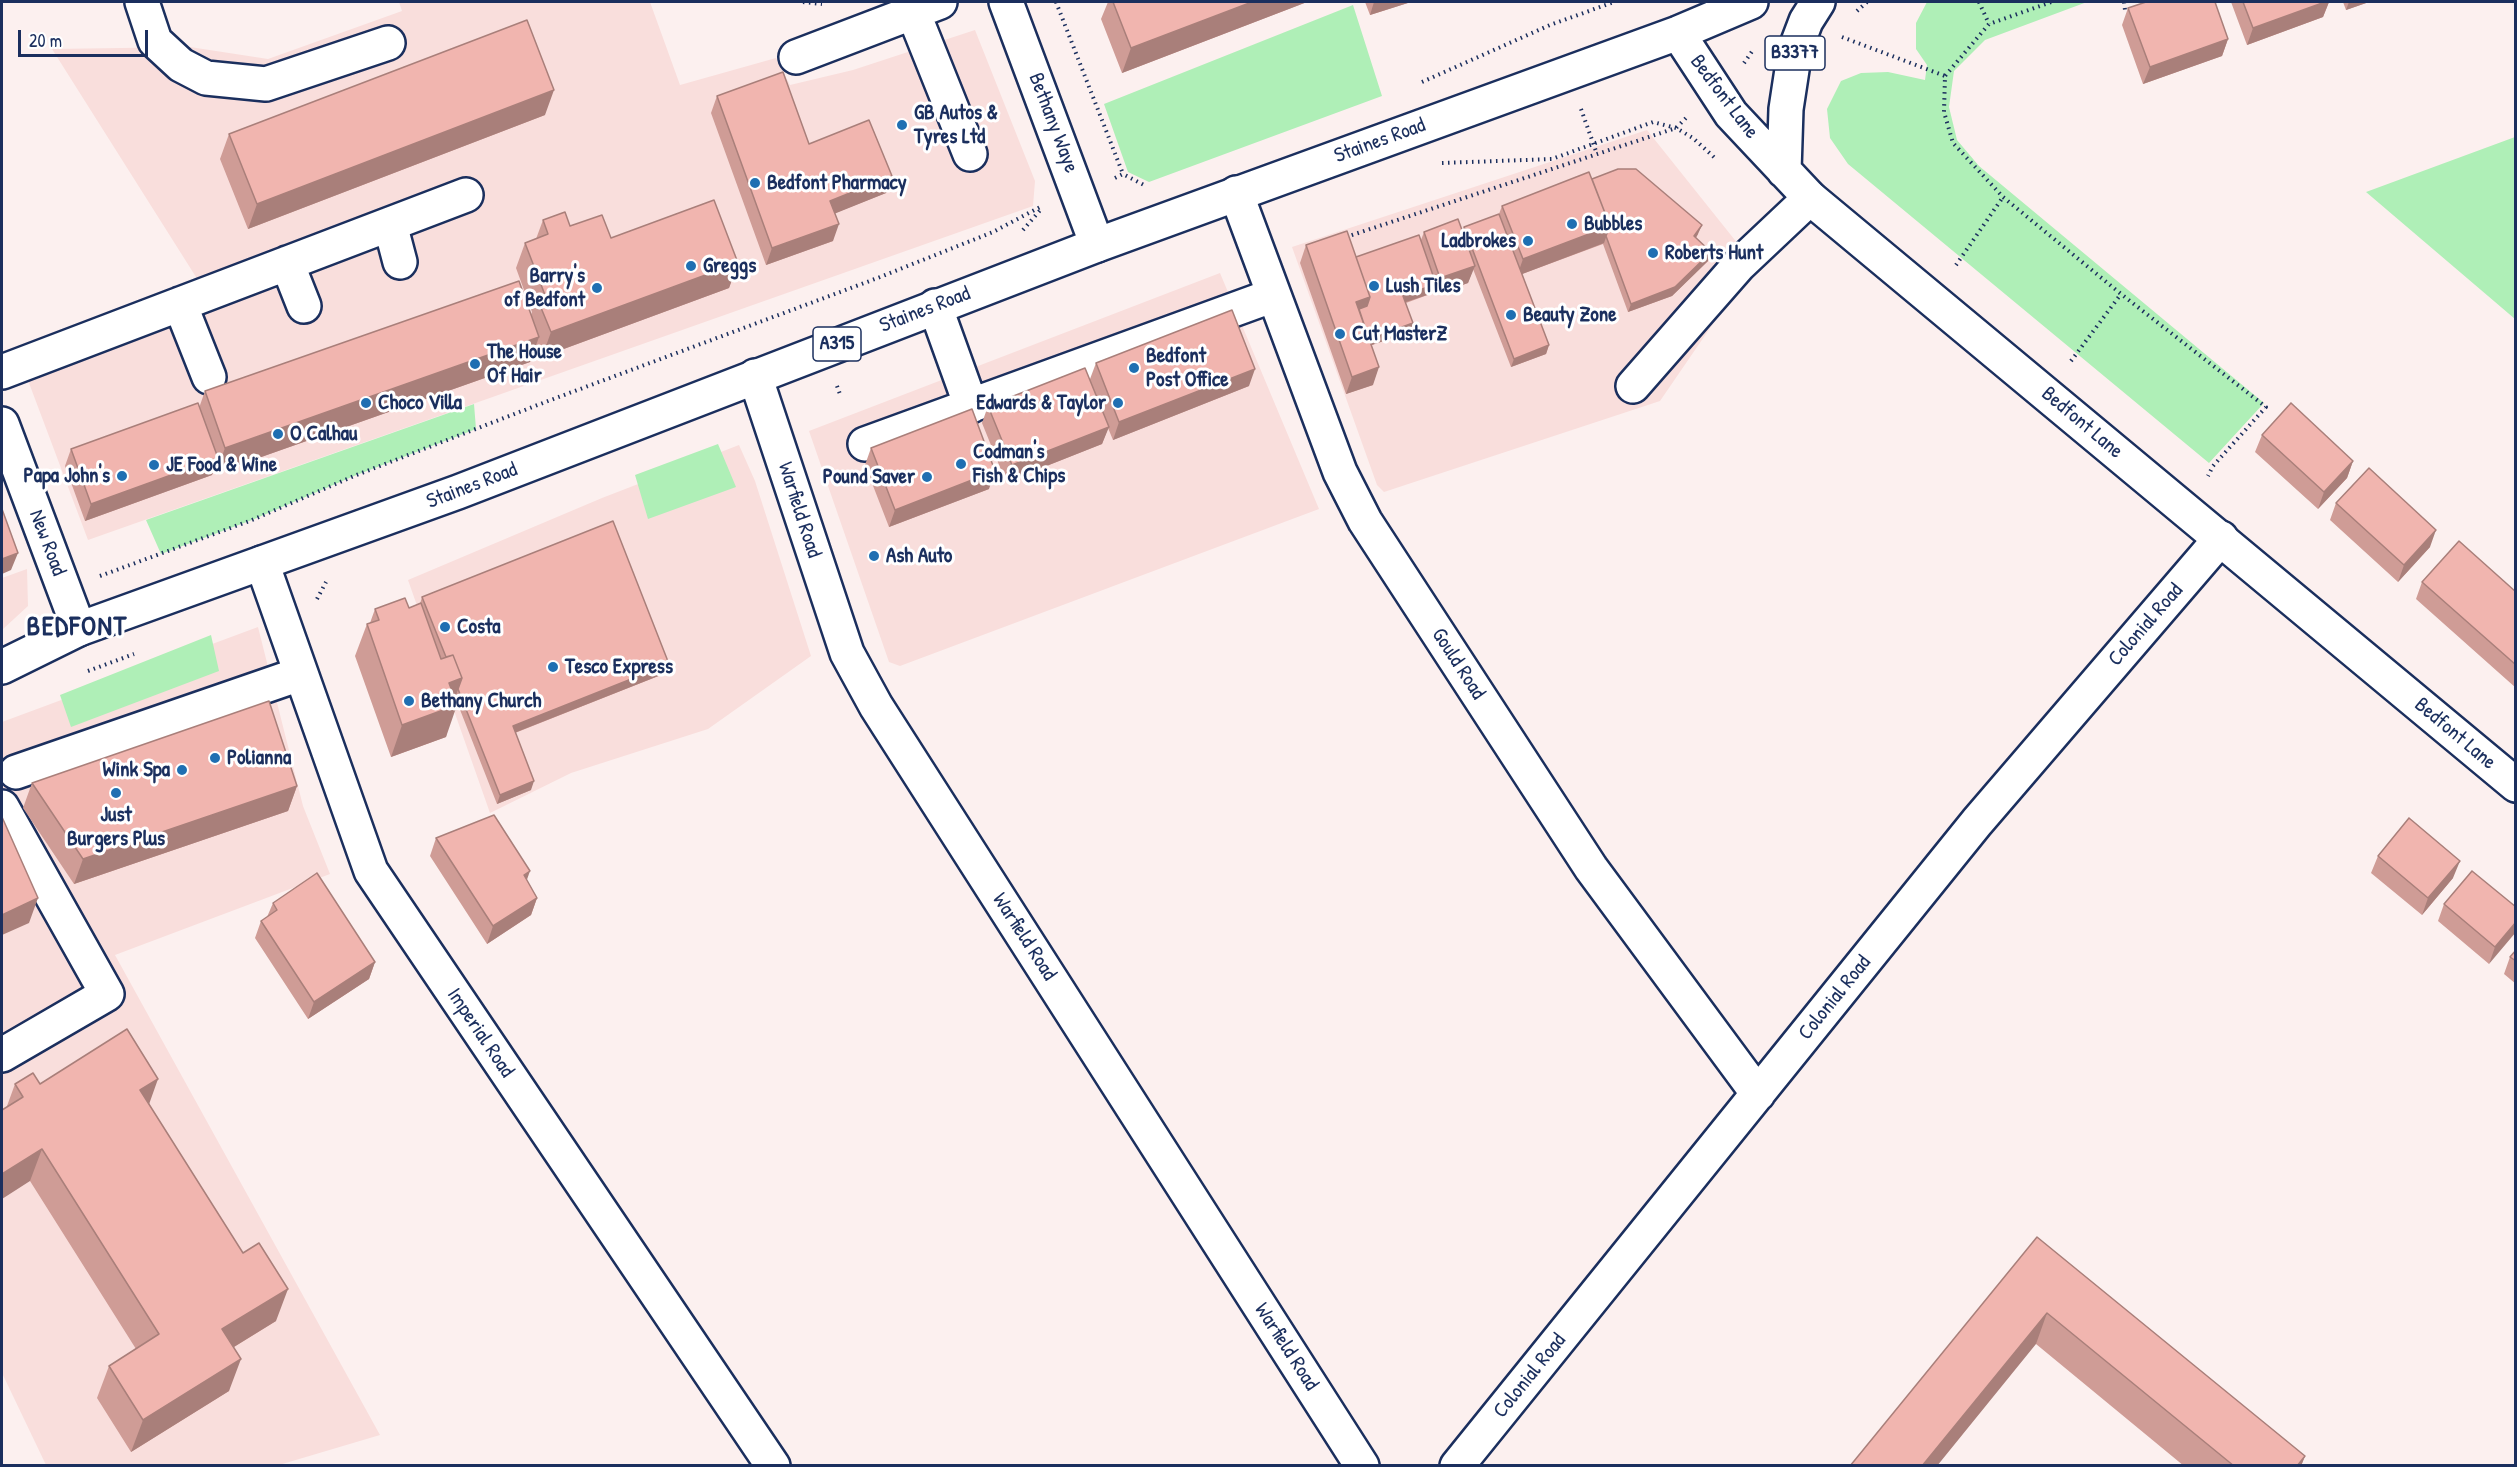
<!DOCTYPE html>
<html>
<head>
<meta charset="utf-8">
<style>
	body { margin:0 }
	#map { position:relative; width:2517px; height:1467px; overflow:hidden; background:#fcf0ef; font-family:"Patrick Hand",sans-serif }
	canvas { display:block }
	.frame { position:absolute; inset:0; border:3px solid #1b2f5e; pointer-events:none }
	.scale { position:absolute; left:18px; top:30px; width:130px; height:27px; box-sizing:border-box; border:3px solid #1b2f5e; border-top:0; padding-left:8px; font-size:18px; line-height:21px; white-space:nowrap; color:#1b2f5e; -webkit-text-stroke:4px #fff; paint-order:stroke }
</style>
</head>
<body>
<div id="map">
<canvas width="2517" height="1467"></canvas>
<div class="frame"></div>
<div class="scale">20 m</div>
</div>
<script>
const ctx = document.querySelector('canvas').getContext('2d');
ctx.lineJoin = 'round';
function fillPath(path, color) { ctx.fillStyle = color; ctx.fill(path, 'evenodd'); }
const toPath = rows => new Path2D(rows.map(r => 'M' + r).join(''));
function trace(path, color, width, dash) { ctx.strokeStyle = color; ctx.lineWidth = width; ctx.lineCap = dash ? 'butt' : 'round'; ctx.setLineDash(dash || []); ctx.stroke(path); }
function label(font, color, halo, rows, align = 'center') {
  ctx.font = font + ' "Patrick Hand",sans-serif'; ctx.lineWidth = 6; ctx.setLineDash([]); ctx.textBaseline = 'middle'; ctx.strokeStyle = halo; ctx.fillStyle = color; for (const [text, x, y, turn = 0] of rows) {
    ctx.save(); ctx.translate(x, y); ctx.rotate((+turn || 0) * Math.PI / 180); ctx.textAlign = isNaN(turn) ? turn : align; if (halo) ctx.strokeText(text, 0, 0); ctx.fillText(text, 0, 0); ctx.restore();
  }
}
const built = toPath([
	[399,2,650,2,680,85,776,58,790,85,853,70,975,30,1035,181,1033,206,88,540,23,367,208,296,52,49,190,47,268,59,402,11],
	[1647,130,1754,264,1660,401,1384,492,1377,485,1292,247],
	[1220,273,1319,509,900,666,889,662,809,431],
	[739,445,755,481,811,656,708,729,571,773,490,813,408,580,602,498],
	[27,569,28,606,2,630,2,578],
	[258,627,303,806,330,874,115,955,380,1435,279,1465,46,1465,2,1373,2,722]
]);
const green = toPath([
	[1927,2,2087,2,1985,40,1954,71,1949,107,1957,140,1979,166,2264,403,2209,463,1848,164,1830,138,1827,109,1841,81,1861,73,1888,72,1925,80,1927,65,1916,49,1916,23],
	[1353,5,1382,96,1149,182,1128,172,1104,104],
	[2515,137,2516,137,2515,319,2366,192],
	[474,404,476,429,354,476,252,520,161,554,146,520],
	[718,444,736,487,648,519,635,475],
	[211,635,219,671,71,727,60,695]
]);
const path = toPath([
	[803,2,822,4],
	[1056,2,1123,174],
	[1979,2,1989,24],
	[2051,2,1989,24,1945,76,1944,112,1953,143,2003,197,2121,294,2266,407,2213,466,2208,476],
	[2124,2,2125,10],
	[1857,11,1867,2],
	[1842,37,1945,76],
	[1744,63,1753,50],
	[1422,82,1550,25,1614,2],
	[1581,109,1597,154],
	[1442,163,1552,159,1653,122,1676,128,1693,138,1716,159],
	[1115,178,1123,174,1146,186],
	[1023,230,1042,208],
	[1346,237,1676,128,1686,118],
	[1956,265,2003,197],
	[2071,361,2121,294],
	[837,386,841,397],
	[100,576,252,520,354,476,548,401,875,279,993,232,1042,206],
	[317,599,326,582],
	[88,671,134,654]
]);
const minor = toPath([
	[142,2,155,41,181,65,206,78,266,84,388,43],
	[1006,2,1097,245],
	[913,12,970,154],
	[796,57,940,2],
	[1236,193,1340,472,1365,521,1591,868,1758,1094],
	[390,224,400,262],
	[287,263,304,306],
	[180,304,209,377],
	[935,306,971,406],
	[2,372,466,195],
	[755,376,847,653,876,706,1362,1466],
	[1633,386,1739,265,1810,198],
	[2,424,79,629],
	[865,444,1274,295],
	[262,563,371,871,773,1466],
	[16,772,300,674],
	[2,807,107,994,2,1055],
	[1457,1466,1977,822,2221,538]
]);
const major = toPath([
	[1678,33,1731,114,1810,198,2516,785],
	[1784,171,1786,109,1795,50,1806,21,1818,2],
	[2,667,79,629,458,492,1097,245,1678,33,1751,2]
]);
const wall = toPath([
	[1108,2,1307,2,1122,73,1101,19],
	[1365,2,1411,2,1370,15],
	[2231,2,2329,2,2323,17,2247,45],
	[2343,2,2369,2,2346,10],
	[2128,8,2228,39,2222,56,2143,84,2122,25],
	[717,96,809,144,892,176,886,193,835,213,833,241,766,265,711,113],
	[545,115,248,229,220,159,229,134],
	[1592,179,1698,234,1696,238,1711,252,1708,261,1672,296,1628,312,1603,244,1522,274,1549,345,1546,354,1511,367,1473,269,1468,283,1434,295,1433,293,1406,303,1410,332,1372,345,1373,385,1346,394,1300,263,1306,245,1356,257,1421,240,1424,232,1462,231,1464,227,1499,214,1502,206],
	[543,220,611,238,738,263,729,288,542,357,536,344,530,362,216,473,214,468,212,475,85,521,65,466,71,449,199,408,205,391,531,315,532,312,516,268,525,243,536,239],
	[1096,363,1249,386,1113,440,1108,428,1102,444,1006,482,982,423,988,406,1090,379],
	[2262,435,2353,461,2347,478,2318,509,2255,452],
	[871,448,989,489,889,527,865,465],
	[2336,503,2430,547,2398,582,2330,520],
	[2422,582,2516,592,2516,688,2416,599],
	[422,597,666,673,515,733,531,790,497,804,455,697,446,737,391,757,355,656,367,624,370,623,375,609,409,608,420,604],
	[32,783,297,786,288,811,74,884,23,808],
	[436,838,527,880,537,898,531,915,487,944,430,856],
	[2378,856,2453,878,2422,915,2371,873],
	[273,903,375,962,369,979,308,1019,255,938,261,921,267,917],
	[2444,904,2516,907,2489,964,2438,921],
	[2516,950,2516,984,2504,974,2510,957],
	[15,1084,40,1084,149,1104,276,1321,234,1347,229,1391,131,1452,97,1398,109,1366,136,1349,30,1181,7,1106],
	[2037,1237,2305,1456,2301,1466,2184,1466,2036,1344]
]);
const shadedWall = toPath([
	[1252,2,1307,2,1122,73,1131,48],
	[1374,2,1411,2,1370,15],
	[2325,2,2329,2,2323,17,2247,45,2253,28],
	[2349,2,2369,2,2346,10],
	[2228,39,2222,56,2143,84,2150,67],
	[554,90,545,115,248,229,257,204],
	[892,176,886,193,824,218,830,201],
	[839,224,833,241,766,265,772,248],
	[1702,225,1698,234,1691,245,1694,236],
	[1610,226,1604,243,1517,276,1523,259],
	[1711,252,1708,261,1672,296,1628,312,1631,304],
	[738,263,729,288,542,357,551,332],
	[1475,266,1468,283,1434,295,1440,278],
	[1436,284,1433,293,1400,304,1403,296],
	[1370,297,1364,315,1356,317,1356,302],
	[1413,323,1410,332,1360,349,1364,341],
	[539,337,530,362,216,473,225,448],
	[1549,345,1546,354,1511,367,1514,359],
	[1379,367,1373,385,1346,394,1352,377],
	[1255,369,1249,386,1113,440,1119,422],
	[1109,427,1102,444,1006,482,1012,465],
	[218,458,212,475,85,521,91,504],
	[2353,461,2347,478,2318,509,2324,492],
	[995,471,989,489,889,527,895,510],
	[2436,530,2430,547,2398,582,2404,565],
	[18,553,11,570,2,574,2,559],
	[669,664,666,673,509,735,513,726],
	[462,678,452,707,457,705,446,737,391,757,402,725,449,683],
	[534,781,531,790,497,804,500,795],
	[297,786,288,811,74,884,83,859],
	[2460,861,2453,878,2422,915,2428,898],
	[530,871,524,888,524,875],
	[38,898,29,923,2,935,2,915],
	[537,898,531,915,487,944,493,926],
	[2516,922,2516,932,2489,964,2495,947],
	[375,962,369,979,308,1019,314,1002],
	[158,1079,147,1110,140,1090],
	[42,1149,30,1181,2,1199,2,1174],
	[288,1289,276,1321,211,1361,222,1329],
	[2047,1313,2036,1344,1937,1466,1922,1466],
	[241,1359,229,1391,131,1452,143,1420],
	[2305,1456,2301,1466,2297,1466]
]);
const building = toPath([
	[1113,2,1252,2,1131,48,1113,2],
	[2146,2,2215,2,2228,39,2150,67,2128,8,2146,2],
	[2243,2,2325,2,2253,28,2243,2],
	[527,20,554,90,257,204,229,134,527,20],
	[783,72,809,144,869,120,892,176,830,201,839,224,772,248,717,96,783,72],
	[1618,169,1636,169,1702,225,1694,236,1711,252,1675,287,1631,304,1606,236,1610,226,1592,179,1618,169],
	[1589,172,1610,226,1523,259,1502,206,1589,172],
	[714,200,738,263,551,332,537,298,545,295,525,243,548,234,543,220,565,212,570,226,602,215,611,238,714,200],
	[1499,214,1549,345,1514,359,1464,227,1499,214],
	[1458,219,1475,266,1440,278,1424,232,1458,219],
	[1347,231,1370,297,1356,302,1379,367,1352,377,1306,245,1347,231],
	[1419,235,1436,284,1403,296,1413,323,1369,339,1359,309,1367,306,1370,297,1356,257,1419,235],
	[519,281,539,337,225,448,205,391,519,281],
	[1232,310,1255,369,1119,422,1096,363,1232,310],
	[1085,368,1109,427,1012,465,988,406,1085,368],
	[198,403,218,458,91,504,71,449,198,403],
	[2291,403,2353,461,2324,492,2262,435,2291,403],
	[972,409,995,471,895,510,871,448,972,409],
	[2369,468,2436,530,2404,565,2336,503,2369,468],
	[2,509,18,553,2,559,2,509],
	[613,521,669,664,513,726,534,781,500,795,458,689,462,678,453,655,446,657,422,597,613,521],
	[2459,541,2516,592,2516,665,2422,582,2459,541],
	[405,598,409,608,421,603,441,659,453,655,462,678,449,683,457,705,402,725,367,624,379,620,375,609,405,598],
	[269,701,297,786,83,859,32,783,269,701],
	[494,815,530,871,524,875,537,898,493,926,436,838,494,815],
	[2,817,38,898,2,915,2,817],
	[2409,818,2460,861,2428,898,2378,856,2409,818],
	[2472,871,2516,907,2516,922,2495,947,2444,904,2472,871],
	[317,873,375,962,314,1002,261,921,277,910,273,903,317,873],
	[2516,950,2516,961,2510,957,2516,950],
	[127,1029,158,1079,140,1090,243,1253,259,1243,288,1289,222,1329,241,1359,143,1420,109,1366,159,1334,42,1149,2,1174,2,1110,23,1097,15,1084,33,1073,40,1084,127,1029],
	[2037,1237,2305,1456,2297,1466,2234,1466,2047,1313,1922,1466,1850,1466,2037,1237]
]);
const markers = [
	[902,125,6,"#1f6fb2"],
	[755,183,6,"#1f6fb2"],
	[1572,224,6,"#1f6fb2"],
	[1528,241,6,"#1f6fb2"],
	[1653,253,6,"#1f6fb2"],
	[691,266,6,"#1f6fb2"],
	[1374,286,6,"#1f6fb2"],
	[597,288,6,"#1f6fb2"],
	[1511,315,6,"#1f6fb2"],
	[1340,334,6,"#1f6fb2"],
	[475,364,6,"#1f6fb2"],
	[1134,368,6,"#1f6fb2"],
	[366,403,6,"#1f6fb2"],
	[1118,403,6,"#1f6fb2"],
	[278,434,6,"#1f6fb2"],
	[961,464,6,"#1f6fb2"],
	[154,465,6,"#1f6fb2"],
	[122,476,6,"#1f6fb2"],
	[927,477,6,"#1f6fb2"],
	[874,556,6,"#1f6fb2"],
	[445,627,6,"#1f6fb2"],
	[553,667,6,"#1f6fb2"],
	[409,701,6,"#1f6fb2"],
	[215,758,6,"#1f6fb2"],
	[182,770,6,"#1f6fb2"],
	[116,793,6,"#1f6fb2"]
];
const shields = [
	[1795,53,60],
	[837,344,48]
];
const shieldNames = [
	["B3377",1795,53],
	["A315",837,344]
];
const streetNames = [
	["Bedfont Lane",1724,97,53],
	["Bethany Waye",1053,123,69],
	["Staines Road",1380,141,-20],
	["Staines Road",925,310,-21],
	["Bedfont Lane",2082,423,40],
	["Staines Road",472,486,-21],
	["Warfield Road",799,510,72],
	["New Road",47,543,69],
	["Colonial Road",2146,625,-49],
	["Gould Road",1458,664,57],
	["Bedfont Lane",2455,734,40],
	["Warfield Road",1024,937,57],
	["Colonial Road",1835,998,-51],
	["Imperial Road",480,1033,56],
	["Warfield Road",1286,1347,57],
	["Colonial Road",1530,1376,-51]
];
const poiNames = [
	["GB Autos &",914,113],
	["Tyres Ltd",914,137],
	["Bedfont Pharmacy",767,183],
	["Bubbles",1584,224],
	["Ladbrokes",1516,241,"right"],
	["Roberts Hunt",1665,253],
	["Greggs",703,266],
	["Barry's",585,276,"right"],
	["of Bedfont",585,300,"right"],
	["Lush Tiles",1386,286],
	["Beauty Zone",1523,315],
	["Cut MasterZ",1352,334],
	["The House",487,352],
	["Of Hair",487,376],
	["Bedfont",1146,356],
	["Post Office",1146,380],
	["Choco Villa",378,403],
	["Edwards & Taylor",1106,403,"right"],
	["O Calhau",290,434],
	["Codman's",973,452],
	["Fish & Chips",973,476],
	["JE Food & Wine",166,465],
	["Papa John's",110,476,"right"],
	["Pound Saver",915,477,"right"],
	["Ash Auto",886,556],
	["Costa",457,627],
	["Tesco Express",565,667],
	["Bethany Church",421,701],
	["Polianna",227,758],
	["Wink Spa",170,770,"right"],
	["Just",116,815,"center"],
	["Burgers Plus",116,839,"center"]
];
const districtNames = [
	["BEDFONT",77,628]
];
fillPath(built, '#f9dedc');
fillPath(green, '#afefb7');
trace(minor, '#1b2f5e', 38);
trace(major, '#1b2f5e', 38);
trace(path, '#1b2f5e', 4, [1.5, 4.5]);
trace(minor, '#fff', 33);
trace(major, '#fff', 33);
fillPath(wall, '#cf9c96');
fillPath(shadedWall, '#a97f7a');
fillPath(building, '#f1b5af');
trace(building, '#a97f7a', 1.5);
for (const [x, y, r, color] of markers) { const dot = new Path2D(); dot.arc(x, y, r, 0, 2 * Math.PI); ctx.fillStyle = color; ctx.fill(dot); trace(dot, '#fff', 2); }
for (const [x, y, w] of shields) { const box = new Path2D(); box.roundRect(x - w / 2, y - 17, w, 34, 4.5); ctx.fillStyle = '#fff'; ctx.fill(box); trace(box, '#1b2f5e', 1.5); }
label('bold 20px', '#1b2f5e', null, shieldNames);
label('21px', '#1b2f5e', '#fff', streetNames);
label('bold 21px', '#1b2f5e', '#fff', poiNames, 'left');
ctx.letterSpacing = '1.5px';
label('bold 27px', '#1b2f5e', '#fff', districtNames);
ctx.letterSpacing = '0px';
</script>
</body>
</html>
